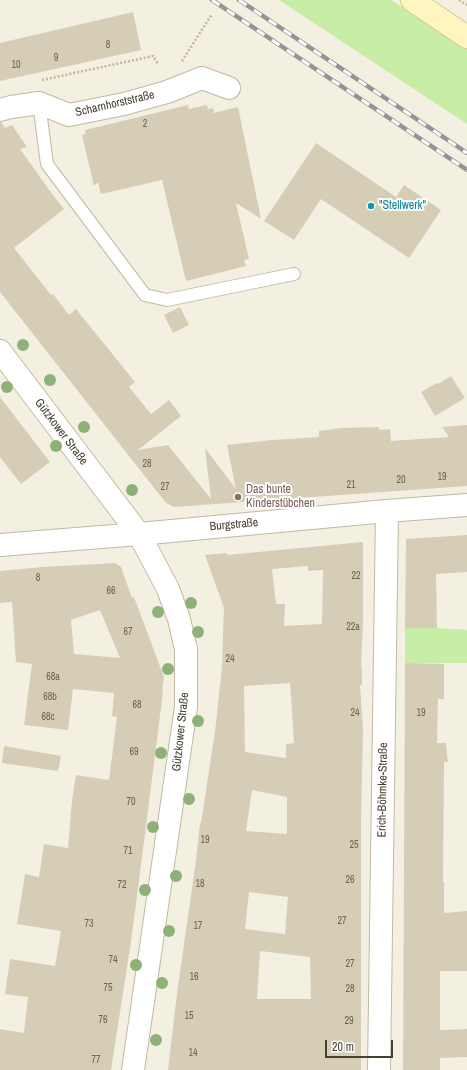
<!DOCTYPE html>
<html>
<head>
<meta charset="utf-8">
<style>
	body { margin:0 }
	#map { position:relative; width:467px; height:1070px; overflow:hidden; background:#f3f0e2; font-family:"Archivo Narrow",sans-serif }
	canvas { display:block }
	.scale { position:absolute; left:325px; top:1040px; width:68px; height:18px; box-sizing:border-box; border:2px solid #464032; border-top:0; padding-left:5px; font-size:12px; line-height:14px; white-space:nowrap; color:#464032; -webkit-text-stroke:3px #fff; paint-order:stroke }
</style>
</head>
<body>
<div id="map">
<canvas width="467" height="1070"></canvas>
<div class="scale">20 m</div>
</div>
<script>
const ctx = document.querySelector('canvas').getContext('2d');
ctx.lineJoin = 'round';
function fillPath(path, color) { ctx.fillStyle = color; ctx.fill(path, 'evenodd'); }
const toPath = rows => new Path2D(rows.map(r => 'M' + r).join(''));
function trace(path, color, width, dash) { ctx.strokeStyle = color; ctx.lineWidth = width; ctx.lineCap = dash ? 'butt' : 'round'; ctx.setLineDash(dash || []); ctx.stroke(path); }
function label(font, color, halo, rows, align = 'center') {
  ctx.font = font + ' "Archivo Narrow",sans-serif'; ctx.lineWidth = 4; ctx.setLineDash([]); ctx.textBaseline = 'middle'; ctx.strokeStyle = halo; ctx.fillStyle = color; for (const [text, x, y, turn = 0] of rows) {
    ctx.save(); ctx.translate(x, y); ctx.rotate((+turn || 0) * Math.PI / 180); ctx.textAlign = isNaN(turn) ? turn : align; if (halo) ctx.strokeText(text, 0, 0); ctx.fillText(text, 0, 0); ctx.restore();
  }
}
const green = toPath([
	[279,0,391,0,467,48,467,124],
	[405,628,437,628,467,630,467,663,405,663]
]);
const building = toPath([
	[133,12,141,50,0,81,0,43],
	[188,105,189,109,207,105,208,109,213,108,214,113,238,107,261,219,236,203,249,259,244,260,246,266,186,281,162,180,101,194,98,182,94,186,82,135,86,134,85,130],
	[0,122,1,122,5,128,12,125,27,147,20,149,50,191,64,209,14,248,51,295,53,294,69,315,76,309,135,382,129,387,151,414,169,400,181,416,138,450,168,445,211,499,205,448,236,489,227,445,272,440,319,437,319,431,341,428,379,427,379,430,390,429,391,441,449,437,442,427,467,425,467,486,174,507,166,503,0,292],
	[316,143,396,197,404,185,441,210,409,258,321,199,294,240,264,221],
	[180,307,189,325,173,333,164,315],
	[451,376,465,398,435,416,421,392,437,383,438,384],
	[0,397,50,462,21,484,0,457],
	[467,535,467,572,436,574,437,628,405,628,406,539],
	[363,542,363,624,361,667,362,667,362,685,360,685,363,729,361,823,361,1070,168,1070,177,993,196,860,200,823,201,823,215,732,222,667,224,608,205,555,227,553,227,555],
	[308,566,308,571,323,570,322,624,284,626,285,604,276,604,272,569],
	[290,683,294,743,286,744,286,758,245,752,244,686],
	[252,790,287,797,287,834,246,831],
	[249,892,288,897,285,934,245,929],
	[260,951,310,957,311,999,257,999],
	[115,563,121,567,132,598,134,597,164,677,162,692,163,692,151,787,131,942,111,1070,0,1070,0,1029,24,1033,28,997,5,994,10,959,55,966,61,931,17,924,25,874,39,877,44,844,68,848,72,800,76,775,109,780,117,717,112,716,114,693,73,689,68,730,24,725,32,664,16,662,12,602,0,603,0,571,43,567],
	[100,610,120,658,74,654,71,620],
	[405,663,444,664,444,699,438,699,437,743,446,743,448,762,444,762,443,882,444,882,444,913,467,911,467,971,440,971,440,1030,467,1029,467,1057,440,1058,440,1070,403,1070],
	[4,746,61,756,58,771,2,763]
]);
const path = toPath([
	[459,0,467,5],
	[182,61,212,14],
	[42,80,153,56,158,64]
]);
const service = toPath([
	[39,103,47,164,145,295,167,300,294,274]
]);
const minor = toPath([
	[0,110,11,107,39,103,69,115,124,104,167,92,202,78,229,88],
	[0,545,139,534,387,511,467,505],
	[379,1070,387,511]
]);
const tertiary = toPath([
	[0,351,139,534,168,589,179,619,186,649,186,707,133,1070]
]);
const secondary = toPath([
	[412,0,467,37]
]);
const rail = toPath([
	[212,0,467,170],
	[239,0,467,153]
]);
const trees = [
	[23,345],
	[50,380],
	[7,387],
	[84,427],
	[56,446],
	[132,490],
	[191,603],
	[158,612],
	[198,632],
	[168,669],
	[198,721],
	[161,753],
	[189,799],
	[153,827],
	[176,876],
	[145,890],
	[169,931],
	[136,965],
	[162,983],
	[156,1040]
];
const markers = [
	[371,206,4,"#0f9aa8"],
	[238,497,4,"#8d6e63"]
];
const numberNames = [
	["8",108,45],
	["9",56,58],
	["10",16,65],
	["2",145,124],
	["28",147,464],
	["19",442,477],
	["20",401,480],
	["21",351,485],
	["27",165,487],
	["22",356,576],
	["8",38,578],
	["66",111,591],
	["22a",353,627],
	["67",128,632],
	["24",230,659],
	["68a",53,677],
	["68b",50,697],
	["68",137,705],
	["24",355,713],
	["19",421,713],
	["68c",48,717],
	["69",134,752],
	["70",131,802],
	["19",205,840],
	["25",354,845],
	["71",128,851],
	["26",350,880],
	["18",200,884],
	["72",122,885],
	["27",342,921],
	["73",89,924],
	["17",198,926],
	["74",113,960],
	["27",350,964],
	["16",194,977],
	["75",108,988],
	["28",350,989],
	["15",189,1016],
	["76",103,1020],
	["29",349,1021],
	["14",193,1053],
	["77",96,1060]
];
const streetNames = [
	["Scharnhorststraße",115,104,-13],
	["Gützkower Straße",61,432,53],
	["Burgstraße",234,525,-5],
	["Gützkower Straße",181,732,-84],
	["Erich-Böhmke-Straße",383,790,-89]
];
const cultureNames = [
	["\"Stellwerk\"",379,206]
];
const educationNames = [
	["Das bunte",246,490],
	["Kinderstübchen",246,504]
];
fillPath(green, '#c7eda6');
fillPath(building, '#d6cdb7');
trace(service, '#c0b9a4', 14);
trace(minor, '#c0b9a4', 24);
trace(tertiary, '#c0b9a4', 24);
trace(secondary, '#d9cc8c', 24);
trace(path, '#c3b794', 2.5, [2, 2]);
trace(service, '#fff', 12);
trace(minor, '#fff', 22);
trace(tertiary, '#fff', 22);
trace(secondary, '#fff5c1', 22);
trace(rail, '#949494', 4.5);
trace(rail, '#fff', 3, [9]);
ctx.fillStyle = '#8eb177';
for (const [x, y] of trees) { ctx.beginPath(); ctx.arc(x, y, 6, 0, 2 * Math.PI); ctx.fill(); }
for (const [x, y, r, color] of markers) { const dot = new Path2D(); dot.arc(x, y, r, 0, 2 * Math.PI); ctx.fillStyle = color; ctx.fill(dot); trace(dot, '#fff', 1.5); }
label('10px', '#6a6353', null, numberNames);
label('12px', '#464032', '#fff', streetNames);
label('12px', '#0d838f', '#fff', cultureNames, 'left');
label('12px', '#785e54', '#fff', educationNames, 'left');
</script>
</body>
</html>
